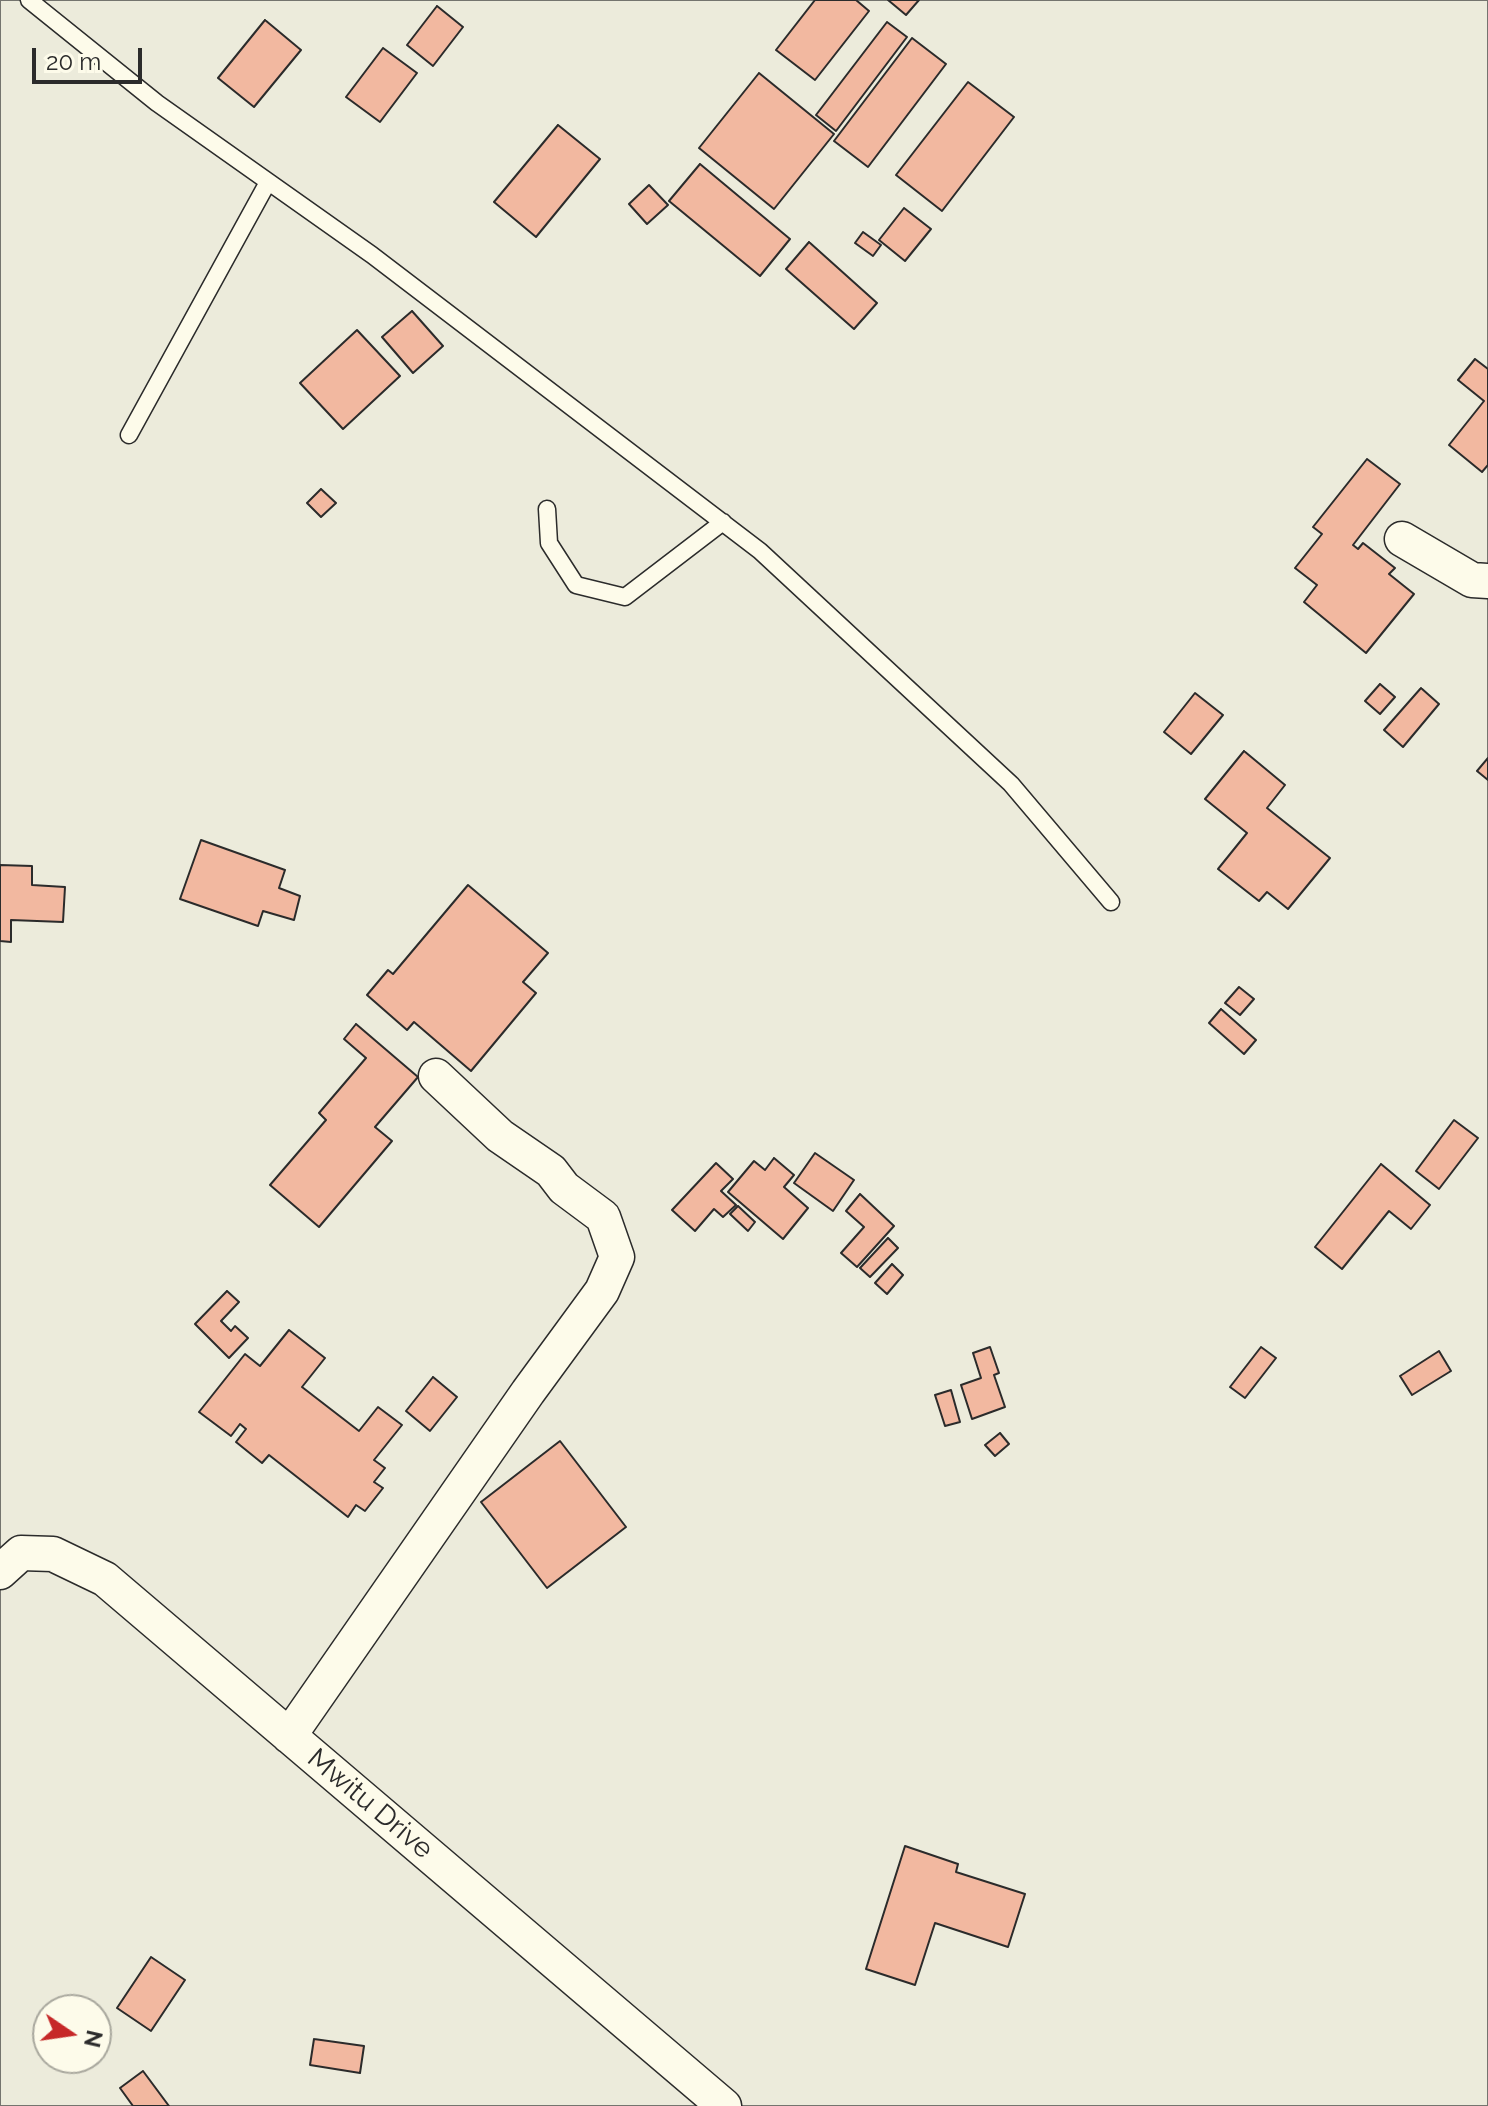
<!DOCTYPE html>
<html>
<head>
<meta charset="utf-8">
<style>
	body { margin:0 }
	#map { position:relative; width:1488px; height:2106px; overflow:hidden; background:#fdfbea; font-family:Raleway,sans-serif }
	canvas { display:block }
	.north { position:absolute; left:32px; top:1994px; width:80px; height:80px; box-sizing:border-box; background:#fdfbea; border:2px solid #a9a89e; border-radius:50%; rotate:103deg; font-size:22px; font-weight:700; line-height:32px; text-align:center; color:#2b2b2b }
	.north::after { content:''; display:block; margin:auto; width:28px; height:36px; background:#c62828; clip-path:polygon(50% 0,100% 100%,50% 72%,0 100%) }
	.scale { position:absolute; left:32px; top:48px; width:110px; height:36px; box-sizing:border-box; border:4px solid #2b2b2b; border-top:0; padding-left:10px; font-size:24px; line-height:28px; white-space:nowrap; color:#2b2b2b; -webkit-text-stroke:6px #fdfbea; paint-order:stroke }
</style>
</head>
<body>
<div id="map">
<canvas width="1488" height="2106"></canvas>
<div class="north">N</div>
<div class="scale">20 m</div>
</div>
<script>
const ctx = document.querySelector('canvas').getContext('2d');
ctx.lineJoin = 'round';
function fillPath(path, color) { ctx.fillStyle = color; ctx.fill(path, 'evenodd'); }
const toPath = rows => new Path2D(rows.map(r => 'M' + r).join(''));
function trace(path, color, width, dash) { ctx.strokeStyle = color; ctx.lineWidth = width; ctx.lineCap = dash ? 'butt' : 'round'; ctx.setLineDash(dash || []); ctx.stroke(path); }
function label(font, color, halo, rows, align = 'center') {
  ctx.font = font + ' Raleway,sans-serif'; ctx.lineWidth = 6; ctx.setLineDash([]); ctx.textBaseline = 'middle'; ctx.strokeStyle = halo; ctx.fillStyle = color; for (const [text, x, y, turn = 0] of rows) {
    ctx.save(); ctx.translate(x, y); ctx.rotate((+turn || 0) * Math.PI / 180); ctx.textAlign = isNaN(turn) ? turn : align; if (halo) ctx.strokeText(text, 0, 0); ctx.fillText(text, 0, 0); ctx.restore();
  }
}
const green = toPath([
	[0,0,1488,0,1488,2106,0,2106,0,0],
	[48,2010,96,2010,96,2058,48,2058,48,2010]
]);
const building = toPath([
	[815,0,856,0,869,11,815,80,776,50,815,0],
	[888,0,919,0,906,15,888,0],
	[437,6,463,27,433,66,407,45,437,6],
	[265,20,301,50,254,107,218,78,265,20],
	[887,22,907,37,836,131,816,115,887,22],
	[912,38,946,64,868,167,834,141,912,38],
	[383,48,417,73,380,122,346,97,383,48],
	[759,73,834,134,774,209,699,148,759,73],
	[968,82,1014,117,942,211,896,175,968,82],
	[558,125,600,159,536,237,494,202,558,125],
	[700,164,790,239,760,276,669,201,700,164],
	[649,185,668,205,647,224,629,204,649,185],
	[904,208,931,229,905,261,879,240,904,208],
	[863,232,881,245,873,256,855,243,863,232],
	[809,242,877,303,854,329,786,269,809,242],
	[412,311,443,346,413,373,382,337,412,311],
	[357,330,400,376,343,429,300,383,357,330],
	[1475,359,1488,369,1488,465,1482,472,1449,445,1484,401,1458,380,1475,359],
	[1367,459,1400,484,1353,545,1358,549,1363,543,1395,568,1389,574,1414,594,1366,653,1304,602,1317,585,1295,568,1322,534,1313,527,1367,459],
	[321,489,336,503,321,517,307,503,321,489],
	[1380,684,1395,697,1380,714,1365,701,1380,684],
	[1421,688,1439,704,1403,747,1384,730,1421,688],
	[1195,693,1223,715,1191,754,1164,732,1195,693],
	[1244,751,1285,785,1267,808,1330,858,1288,909,1267,892,1259,901,1218,869,1247,833,1205,799,1244,751],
	[1488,758,1488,780,1477,771,1488,758],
	[201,840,285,870,279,888,300,896,294,920,263,911,258,926,180,899,201,840],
	[0,865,32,866,32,885,65,887,63,922,11,920,11,942,0,941,0,865],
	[468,885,548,953,523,982,536,993,471,1071,414,1022,407,1030,367,995,388,970,393,974,468,885],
	[1239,987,1254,999,1240,1015,1225,1003,1239,987],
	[1221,1009,1256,1040,1244,1054,1209,1023,1221,1009],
	[356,1024,418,1077,375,1127,392,1141,319,1227,270,1185,326,1120,319,1113,366,1058,344,1039,356,1024],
	[1454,1120,1478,1138,1439,1189,1416,1171,1454,1120],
	[815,1153,854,1180,833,1211,794,1183,815,1153],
	[774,1158,794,1175,784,1187,808,1208,783,1239,728,1192,754,1161,765,1170,774,1158],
	[716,1163,733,1179,721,1191,736,1205,723,1217,714,1209,695,1231,672,1210,716,1163],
	[1381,1164,1430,1205,1411,1229,1389,1211,1342,1269,1315,1247,1381,1164],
	[860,1194,894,1226,857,1267,841,1253,864,1227,846,1211,860,1194],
	[738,1206,755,1222,748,1231,730,1214,738,1206],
	[888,1238,898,1248,870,1277,860,1268,888,1238],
	[892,1264,903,1275,887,1294,875,1283,892,1264],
	[227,1291,239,1302,221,1321,231,1331,235,1326,248,1338,229,1358,195,1324,227,1291],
	[289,1330,325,1358,302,1387,359,1431,378,1407,402,1425,374,1460,385,1468,374,1482,383,1488,365,1511,356,1505,348,1517,269,1455,262,1463,236,1442,246,1429,240,1424,231,1436,199,1412,245,1354,260,1366,289,1330],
	[990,1347,999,1373,994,1375,1005,1407,972,1419,961,1385,981,1378,973,1353,990,1347],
	[1261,1347,1276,1358,1245,1398,1230,1387,1261,1347],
	[1439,1351,1451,1371,1412,1395,1400,1376,1439,1351],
	[433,1377,457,1397,430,1431,406,1411,433,1377],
	[951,1390,960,1422,945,1426,935,1395,951,1390],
	[1000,1433,1009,1444,995,1456,985,1445,1000,1433],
	[560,1441,626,1527,547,1588,481,1502,560,1441],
	[905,1846,958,1864,956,1872,1025,1894,1008,1947,935,1923,915,1985,866,1969,905,1846],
	[151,1957,185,1980,151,2031,117,2008,151,1957],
	[314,2039,364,2046,360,2073,310,2065,314,2039],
	[143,2071,169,2106,133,2106,120,2088,143,2071]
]);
const lane = toPath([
	[29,0,157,103,372,255,760,551,1011,784,1111,902],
	[129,435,268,182],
	[547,509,549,543,576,585,625,597,723,522]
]);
const street = toPath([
	[1402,539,1472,580,1488,581],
	[0,1572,21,1553,53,1554,105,1579,724,2106],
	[289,1736,528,1392,602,1291,617,1257,603,1217,564,1188,551,1171,500,1136,436,1076]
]);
const streetNames = [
	["Mwitu Drive",370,1804,40]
];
fillPath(green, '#ecebdb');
trace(green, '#74746e', 2);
fillPath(building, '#f2b8a0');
trace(building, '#2b2b2b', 2);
trace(lane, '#2b2b2b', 19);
trace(street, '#2b2b2b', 37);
trace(lane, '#fdfbea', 16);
trace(street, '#fdfbea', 34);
label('28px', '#2b2b2b', '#fdfbea', streetNames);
</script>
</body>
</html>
